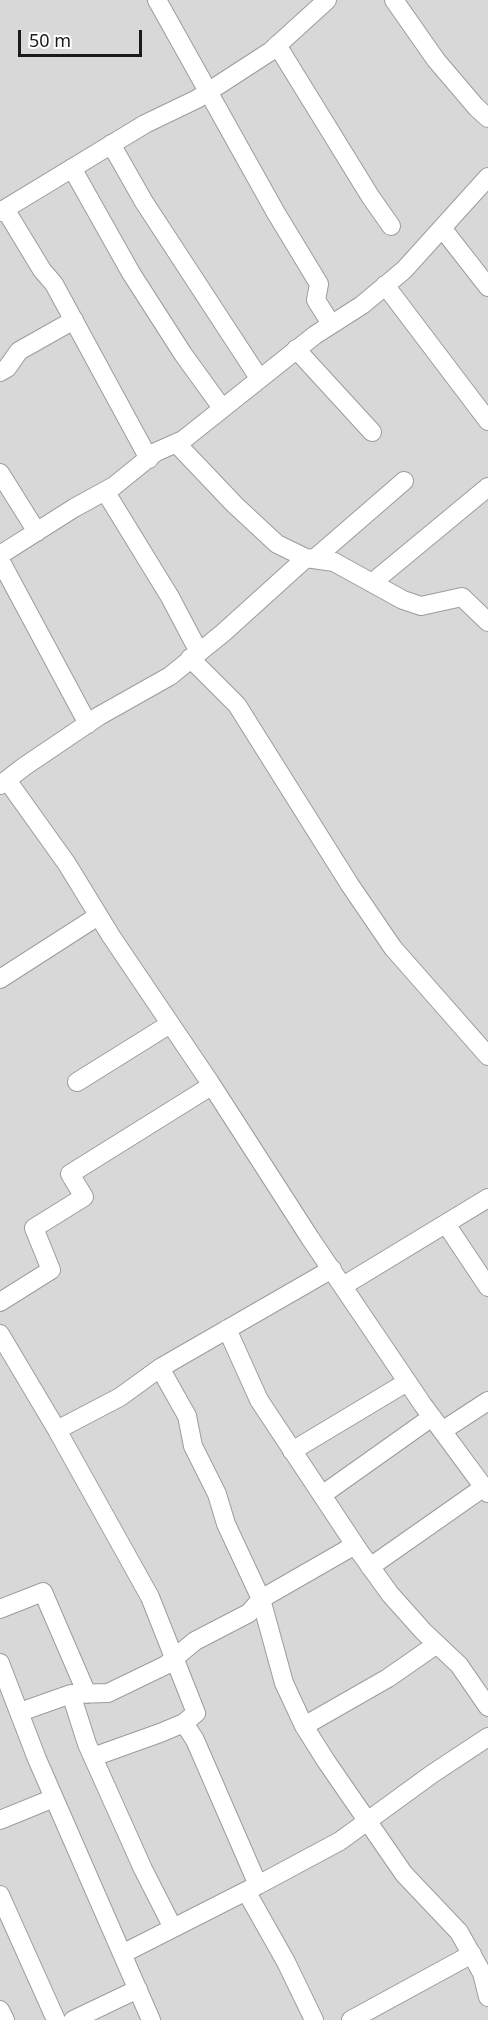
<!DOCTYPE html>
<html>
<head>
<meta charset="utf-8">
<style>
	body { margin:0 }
	#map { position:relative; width:488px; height:2020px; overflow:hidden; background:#ece6e1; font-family:"Noto Sans",sans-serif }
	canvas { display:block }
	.scale { position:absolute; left:18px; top:30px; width:124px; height:27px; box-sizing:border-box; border:3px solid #1b1b1b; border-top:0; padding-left:8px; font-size:18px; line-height:21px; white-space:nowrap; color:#1b1b1b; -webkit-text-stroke:4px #fff; paint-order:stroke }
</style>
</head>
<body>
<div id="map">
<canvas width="488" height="2020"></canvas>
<div class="scale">50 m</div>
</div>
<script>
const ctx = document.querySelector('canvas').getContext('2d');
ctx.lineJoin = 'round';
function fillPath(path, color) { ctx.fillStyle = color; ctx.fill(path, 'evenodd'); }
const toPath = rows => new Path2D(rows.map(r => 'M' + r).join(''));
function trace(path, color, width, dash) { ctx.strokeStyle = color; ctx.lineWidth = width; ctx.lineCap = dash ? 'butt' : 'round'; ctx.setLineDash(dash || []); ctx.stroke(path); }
const residential = toPath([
	[0,0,488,0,488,2020,0,2020]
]);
const minor = toPath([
	[157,0,276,213,319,284,316,300,331,324],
	[394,0,436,60,476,107,488,118],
	[277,45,370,196,391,226],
	[111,144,144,202,259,378],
	[72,168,131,273,183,354,222,408],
	[5,209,42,270,54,284,149,459],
	[0,212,145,124,197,99,271,51,327,0],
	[442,228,488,287],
	[385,285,488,421],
	[296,349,372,432],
	[0,372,7,368,19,351,74,320],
	[176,443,235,505,277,544,306,558,334,562,403,600,421,606,462,597,488,622],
	[0,473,37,532],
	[105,491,170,597,199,652],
	[0,555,74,508,114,486,156,452,183,440,315,335,362,305,404,270,488,177],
	[314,559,404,481],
	[0,560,88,724],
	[372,583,488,487],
	[190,658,237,705,350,885,393,948,488,1056],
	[7,780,67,864,111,936,209,1081,310,1238,423,1405,488,1493],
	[0,785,25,766,99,716,170,676,223,633,306,558],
	[0,979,98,916],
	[77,1082,170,1024],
	[446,1224,488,1287],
	[343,1286,488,1198],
	[0,1302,51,1270,34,1228,84,1197,70,1174,211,1086],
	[227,1329,259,1400,359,1551,390,1594,423,1631,459,1665,488,1707],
	[0,1334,57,1430,150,1597,196,1713,184,1723,160,1733,93,1757],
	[160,1368,187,1416,193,1446,217,1494,226,1524,261,1599,284,1683,304,1726,326,1761,404,1874,459,1932,482,1973,488,1997],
	[57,1430,120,1397,160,1368,332,1269],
	[442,1431,488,1401],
	[292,1451,407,1382],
	[322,1495,432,1417],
	[370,1567,484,1487],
	[0,1609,43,1592,87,1694],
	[0,1663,37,1759,151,2020],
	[71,1694,108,1693,166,1665,195,1641,249,1613,261,1599,355,1545],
	[20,1712,71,1694,87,1744,143,1869,173,1928],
	[184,1723,195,1740,258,1885],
	[304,1726,388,1678,437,1644],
	[0,1820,54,1798],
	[246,1891,286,1962,314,2020],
	[0,1895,56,2020],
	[124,1953,258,1885,340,1841,432,1774,488,1737],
	[0,2010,5,2020],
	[73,2020,138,1989],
	[351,2020,472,1954]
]);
fillPath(residential, '#d9d8d8');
trace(minor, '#9c9c9c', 20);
trace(minor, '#fff', 18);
</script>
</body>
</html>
